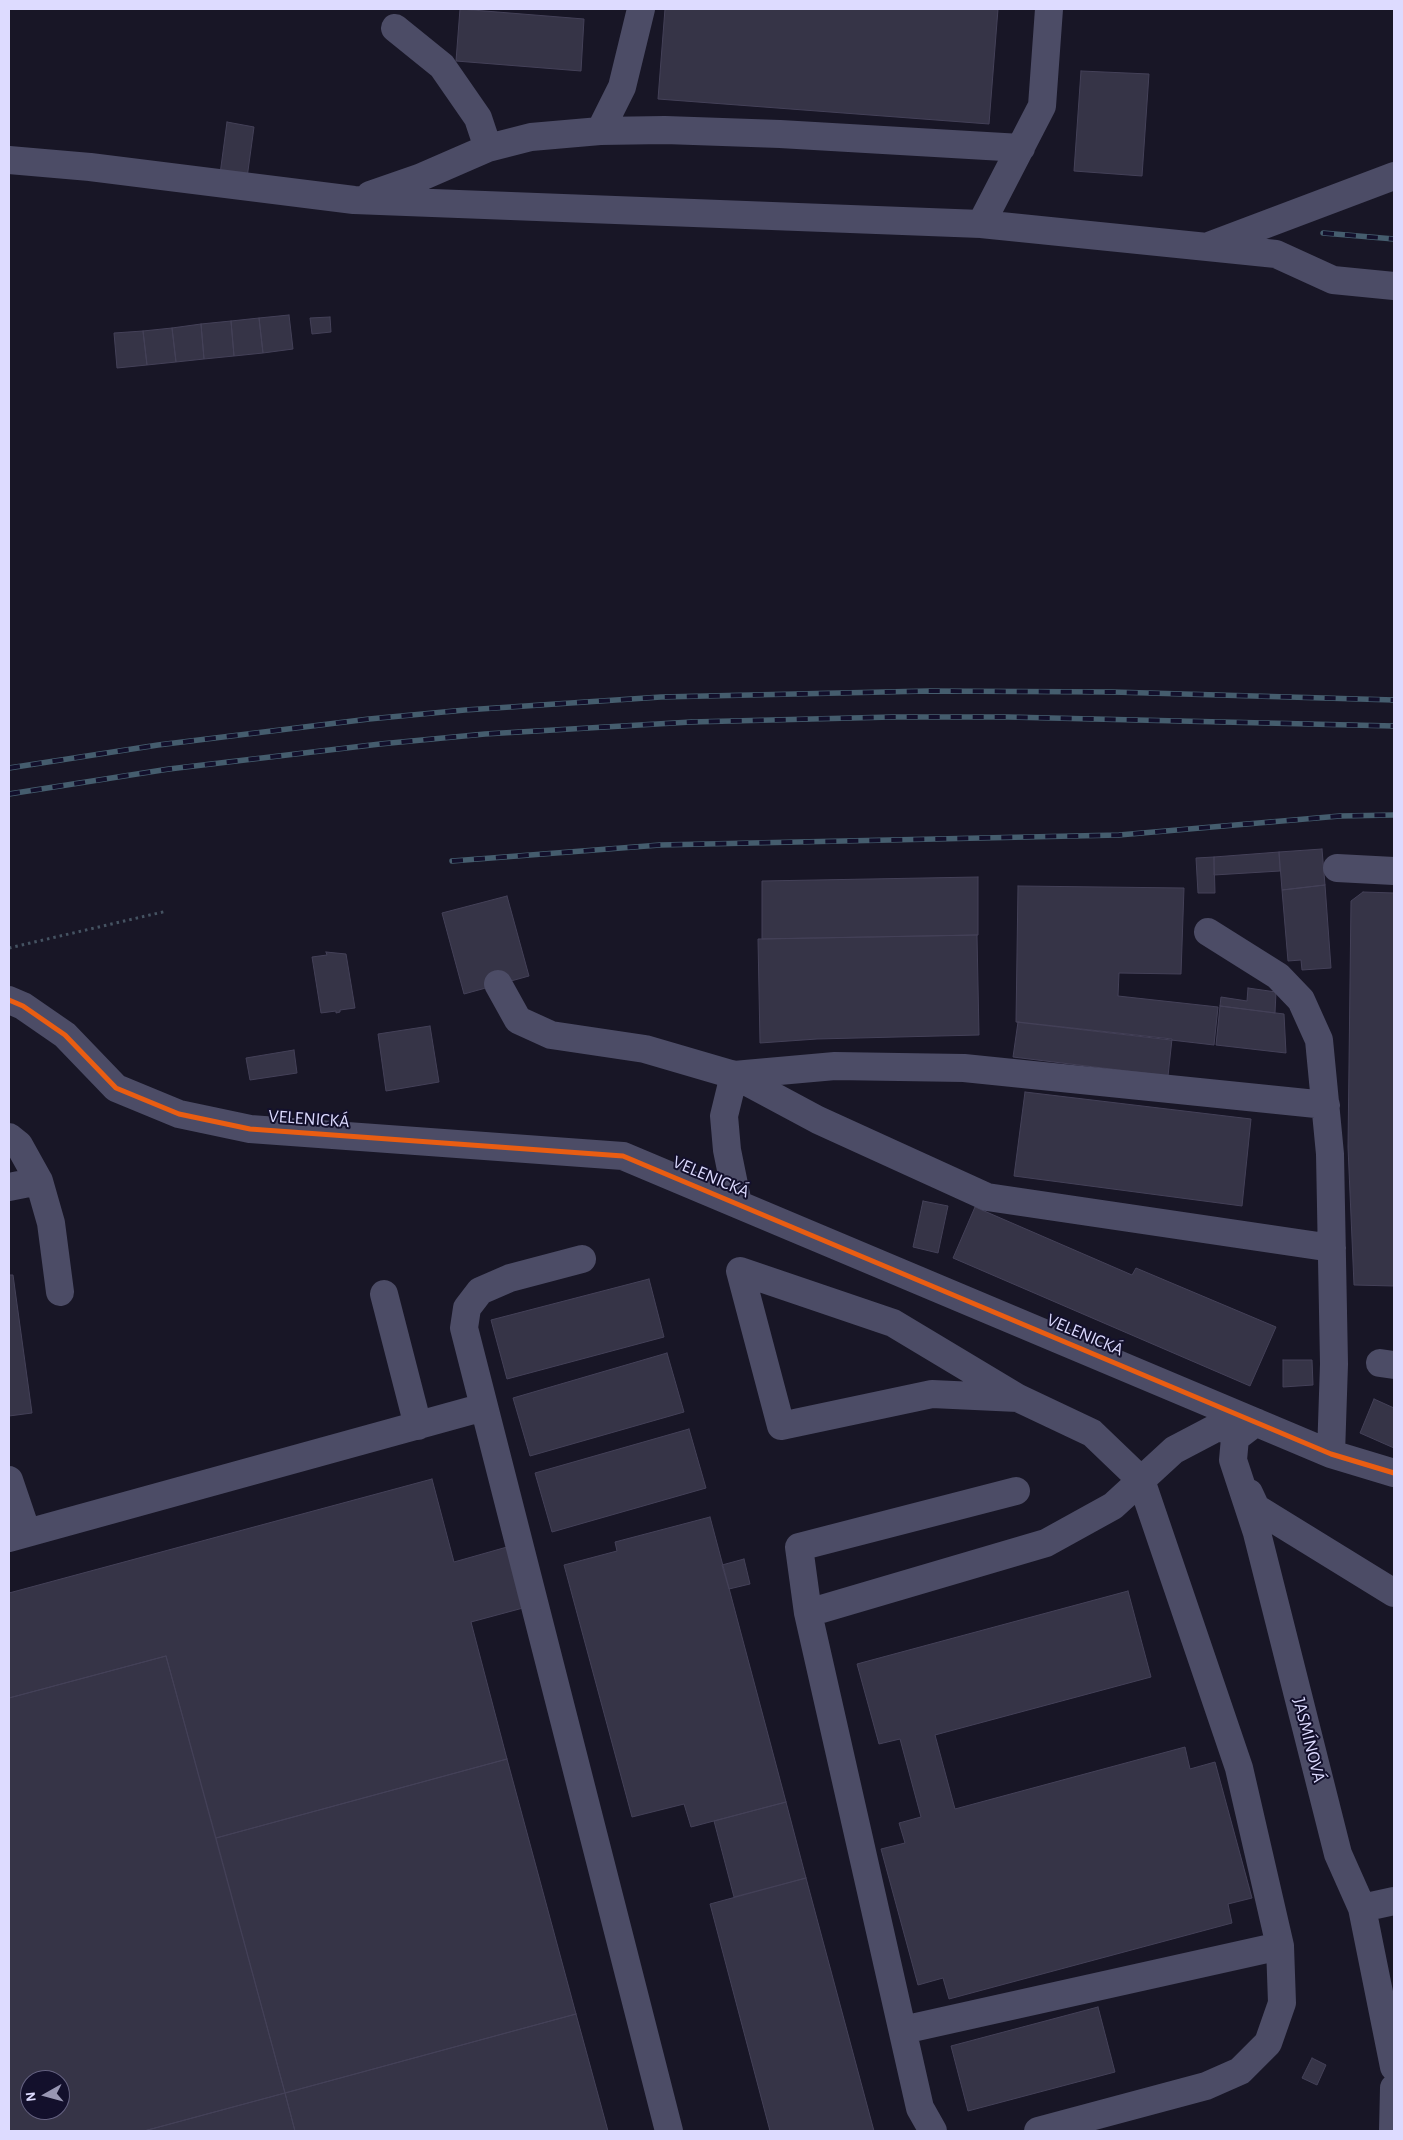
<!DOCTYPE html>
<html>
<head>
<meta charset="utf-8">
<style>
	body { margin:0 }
	#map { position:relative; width:1403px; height:2140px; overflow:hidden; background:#181626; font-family:"Alegreya Sans",sans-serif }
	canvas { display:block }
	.frame { position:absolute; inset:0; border:10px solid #dddbff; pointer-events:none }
	.north { position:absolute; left:20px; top:2070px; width:50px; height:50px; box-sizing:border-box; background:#13102c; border:1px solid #646180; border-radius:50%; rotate:263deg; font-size:14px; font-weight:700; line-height:20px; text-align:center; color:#dddbff }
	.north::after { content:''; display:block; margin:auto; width:18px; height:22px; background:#9896b3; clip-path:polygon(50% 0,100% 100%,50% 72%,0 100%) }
</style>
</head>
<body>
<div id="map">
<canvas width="1403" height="2140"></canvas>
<div class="frame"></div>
<div class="north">N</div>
</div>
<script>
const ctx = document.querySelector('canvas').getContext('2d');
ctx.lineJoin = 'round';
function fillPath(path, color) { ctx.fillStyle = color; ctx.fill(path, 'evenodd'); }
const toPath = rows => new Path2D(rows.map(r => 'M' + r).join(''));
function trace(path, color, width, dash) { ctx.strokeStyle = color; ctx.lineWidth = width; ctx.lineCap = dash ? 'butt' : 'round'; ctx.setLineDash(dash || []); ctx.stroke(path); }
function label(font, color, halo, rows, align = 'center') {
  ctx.font = font + ' "Alegreya Sans",sans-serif'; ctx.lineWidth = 4; ctx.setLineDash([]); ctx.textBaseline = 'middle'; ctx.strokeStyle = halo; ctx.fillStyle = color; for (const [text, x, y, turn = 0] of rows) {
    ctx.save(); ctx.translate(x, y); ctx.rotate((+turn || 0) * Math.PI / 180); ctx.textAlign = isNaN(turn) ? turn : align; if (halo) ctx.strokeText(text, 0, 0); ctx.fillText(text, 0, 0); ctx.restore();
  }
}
const building = toPath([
	[460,9,584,19,581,71,456,61,460,9],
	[665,9,998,9,989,124,658,99,665,9],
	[1081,71,1149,74,1142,176,1074,171,1081,71],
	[227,122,254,127,247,178,220,174,227,122],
	[289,315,293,349,263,353,259,318,289,315],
	[330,317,331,332,312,334,310,318,330,317],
	[259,318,263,353,234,356,231,321,259,318],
	[231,321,234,356,204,359,201,324,231,321],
	[201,324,204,359,176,362,172,328,201,324],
	[172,328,176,362,147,365,143,331,172,328],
	[143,331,147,365,117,368,114,333,143,331],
	[1322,849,1325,885,1282,890,1279,852,1322,849],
	[1279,852,1280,871,1214,875,1214,857,1279,852],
	[1214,857,1215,893,1198,893,1196,858,1214,857],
	[978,877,978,935,762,939,762,881,978,877],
	[1325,885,1331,968,1302,970,1301,960,1288,961,1282,890,1325,885],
	[1018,886,1184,888,1181,974,1119,973,1118,996,1218,1007,1214,1045,1016,1022,1018,886],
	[1363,892,1394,893,1394,1286,1354,1285,1348,1147,1351,901,1363,892],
	[507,896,529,976,464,994,442,913,507,896],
	[977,935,979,1035,817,1039,760,1043,758,939,977,935],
	[326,952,346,954,355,1008,340,1010,340,1012,336,1013,336,1011,321,1013,312,957,327,955,326,952],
	[1248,988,1276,992,1275,1013,1220,1006,1221,997,1247,1001,1248,988],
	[1220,1006,1284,1014,1286,1053,1216,1045,1220,1006],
	[1018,1022,1172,1039,1168,1076,1013,1057,1018,1022],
	[430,1026,439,1082,386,1091,378,1034,430,1026],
	[294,1050,297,1073,250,1080,246,1058,294,1050],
	[1025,1092,1251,1119,1242,1206,1014,1176,1025,1092],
	[923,1201,948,1206,938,1253,913,1247,923,1201],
	[975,1207,1132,1275,1136,1268,1276,1327,1250,1386,953,1258,975,1207],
	[9,1275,13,1275,32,1413,9,1416,9,1275],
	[649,1279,664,1337,507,1379,491,1320,649,1279],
	[667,1353,684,1412,530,1456,513,1398,667,1353],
	[1283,1360,1312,1360,1313,1385,1283,1387,1283,1360],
	[1374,1399,1394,1408,1394,1448,1360,1433,1374,1399],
	[689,1429,706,1488,552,1532,535,1473,689,1429],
	[432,1479,454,1562,507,1547,523,1608,471,1622,507,1759,216,1838,166,1656,9,1698,9,1593,432,1479],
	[710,1517,786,1802,691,1827,684,1804,632,1817,564,1565,617,1551,615,1542,710,1517],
	[744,1559,750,1584,729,1589,722,1565,744,1559],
	[1128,1591,1151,1677,935,1735,955,1809,1185,1747,1190,1769,1215,1762,1252,1898,1228,1904,1232,1923,949,1999,943,1978,918,1985,881,1849,905,1843,899,1823,921,1817,900,1739,879,1744,857,1664,1128,1591],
	[166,1656,285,2093,144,2131,9,2131,9,1698,166,1656],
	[30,2080,60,2080,60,2110,30,2110,30,2080],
	[507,1759,576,2014,285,2093,216,1838,507,1759],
	[786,1802,806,1878,734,1897,714,1821,786,1802],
	[806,1878,874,2131,770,2131,710,1904,806,1878],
	[1098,2007,1115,2072,968,2111,951,2046,1098,2007],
	[576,2014,608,2131,295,2131,285,2093,576,2014],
	[1312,2058,1326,2065,1317,2085,1302,2078,1312,2058],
	[285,2093,295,2131,144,2131,285,2093]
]);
const path = toPath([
	[9,948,167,911]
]);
const minor = toPath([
	[600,131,622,87,641,9],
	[488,148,531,137,600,131,665,130,780,134,1021,148],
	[9,160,90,167,354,200,981,224,1276,254,1333,280,1394,286],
	[370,195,419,178,488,148,478,118,442,66,395,28],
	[981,224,1042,106,1049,9],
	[1211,245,1394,176],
	[1337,868,1394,871],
	[1208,932,1278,976,1301,1000,1319,1040,1330,1154,1334,1364,1331,1454],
	[498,984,518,1020,551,1035,645,1049,734,1075,818,1120,987,1197,1332,1248],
	[9,1000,23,1006,65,1035,116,1088,179,1114,250,1129,623,1156,1331,1454,1394,1473],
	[9,1137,19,1145,39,1181,51,1223,60,1292],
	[9,1187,39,1181],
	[738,1204,727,1150,724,1116,734,1075,835,1066,964,1068,1326,1105],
	[582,1259,510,1278,480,1291,467,1308,464,1328,669,2131],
	[384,1294,418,1426],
	[1380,1363,1394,1365],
	[1018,1398,932,1394,781,1426,740,1271,893,1323,1018,1398,1092,1433,1141,1480,1239,1768,1280,1946,1282,2003,1268,2043,1240,2071,1206,2086,1038,2131],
	[1256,1422,1235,1438,1233,1460,1257,1533,1338,1854,1362,1908,1394,2067],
	[9,1480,27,1533],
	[1249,1493,1256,1508,1394,1593],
	[9,1538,484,1407],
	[808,1613,1046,1543,1113,1506,1174,1450,1214,1429,1254,1422],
	[1362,1908,1394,1901],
	[903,2030,1280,1946],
	[933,2131,920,2108,808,1613,799,1547,1016,1491],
	[1393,2131,1394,2088]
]);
const rail = toPath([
	[1323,233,1394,239],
	[9,768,158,745,369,719,465,710,661,697,928,691,1113,692,1394,700],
	[9,794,169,769,380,744,485,734,691,722,892,717,1008,717,1394,726],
	[452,861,660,845,1119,835,1340,816,1394,815]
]);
const cycleway = toPath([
	[9,1000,23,1006,65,1035,116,1088,179,1114,250,1129,623,1156,1331,1454,1394,1473]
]);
const streetNames = [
	["VELENICKÁ",309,1119,4],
	["VELENICKÁ",711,1177,23],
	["VELENICKÁ",1085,1335,23],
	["JASMÍNOVÁ",1309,1740,76]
];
fillPath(building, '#363447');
trace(building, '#444158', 1);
trace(path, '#455362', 3, [2.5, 4]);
trace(minor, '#4c4c66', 28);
trace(rail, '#455d6e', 5.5);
trace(rail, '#13102c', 4, [11]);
trace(cycleway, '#e95d12', 5);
label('18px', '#dddbff', '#13102c', streetNames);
</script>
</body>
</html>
